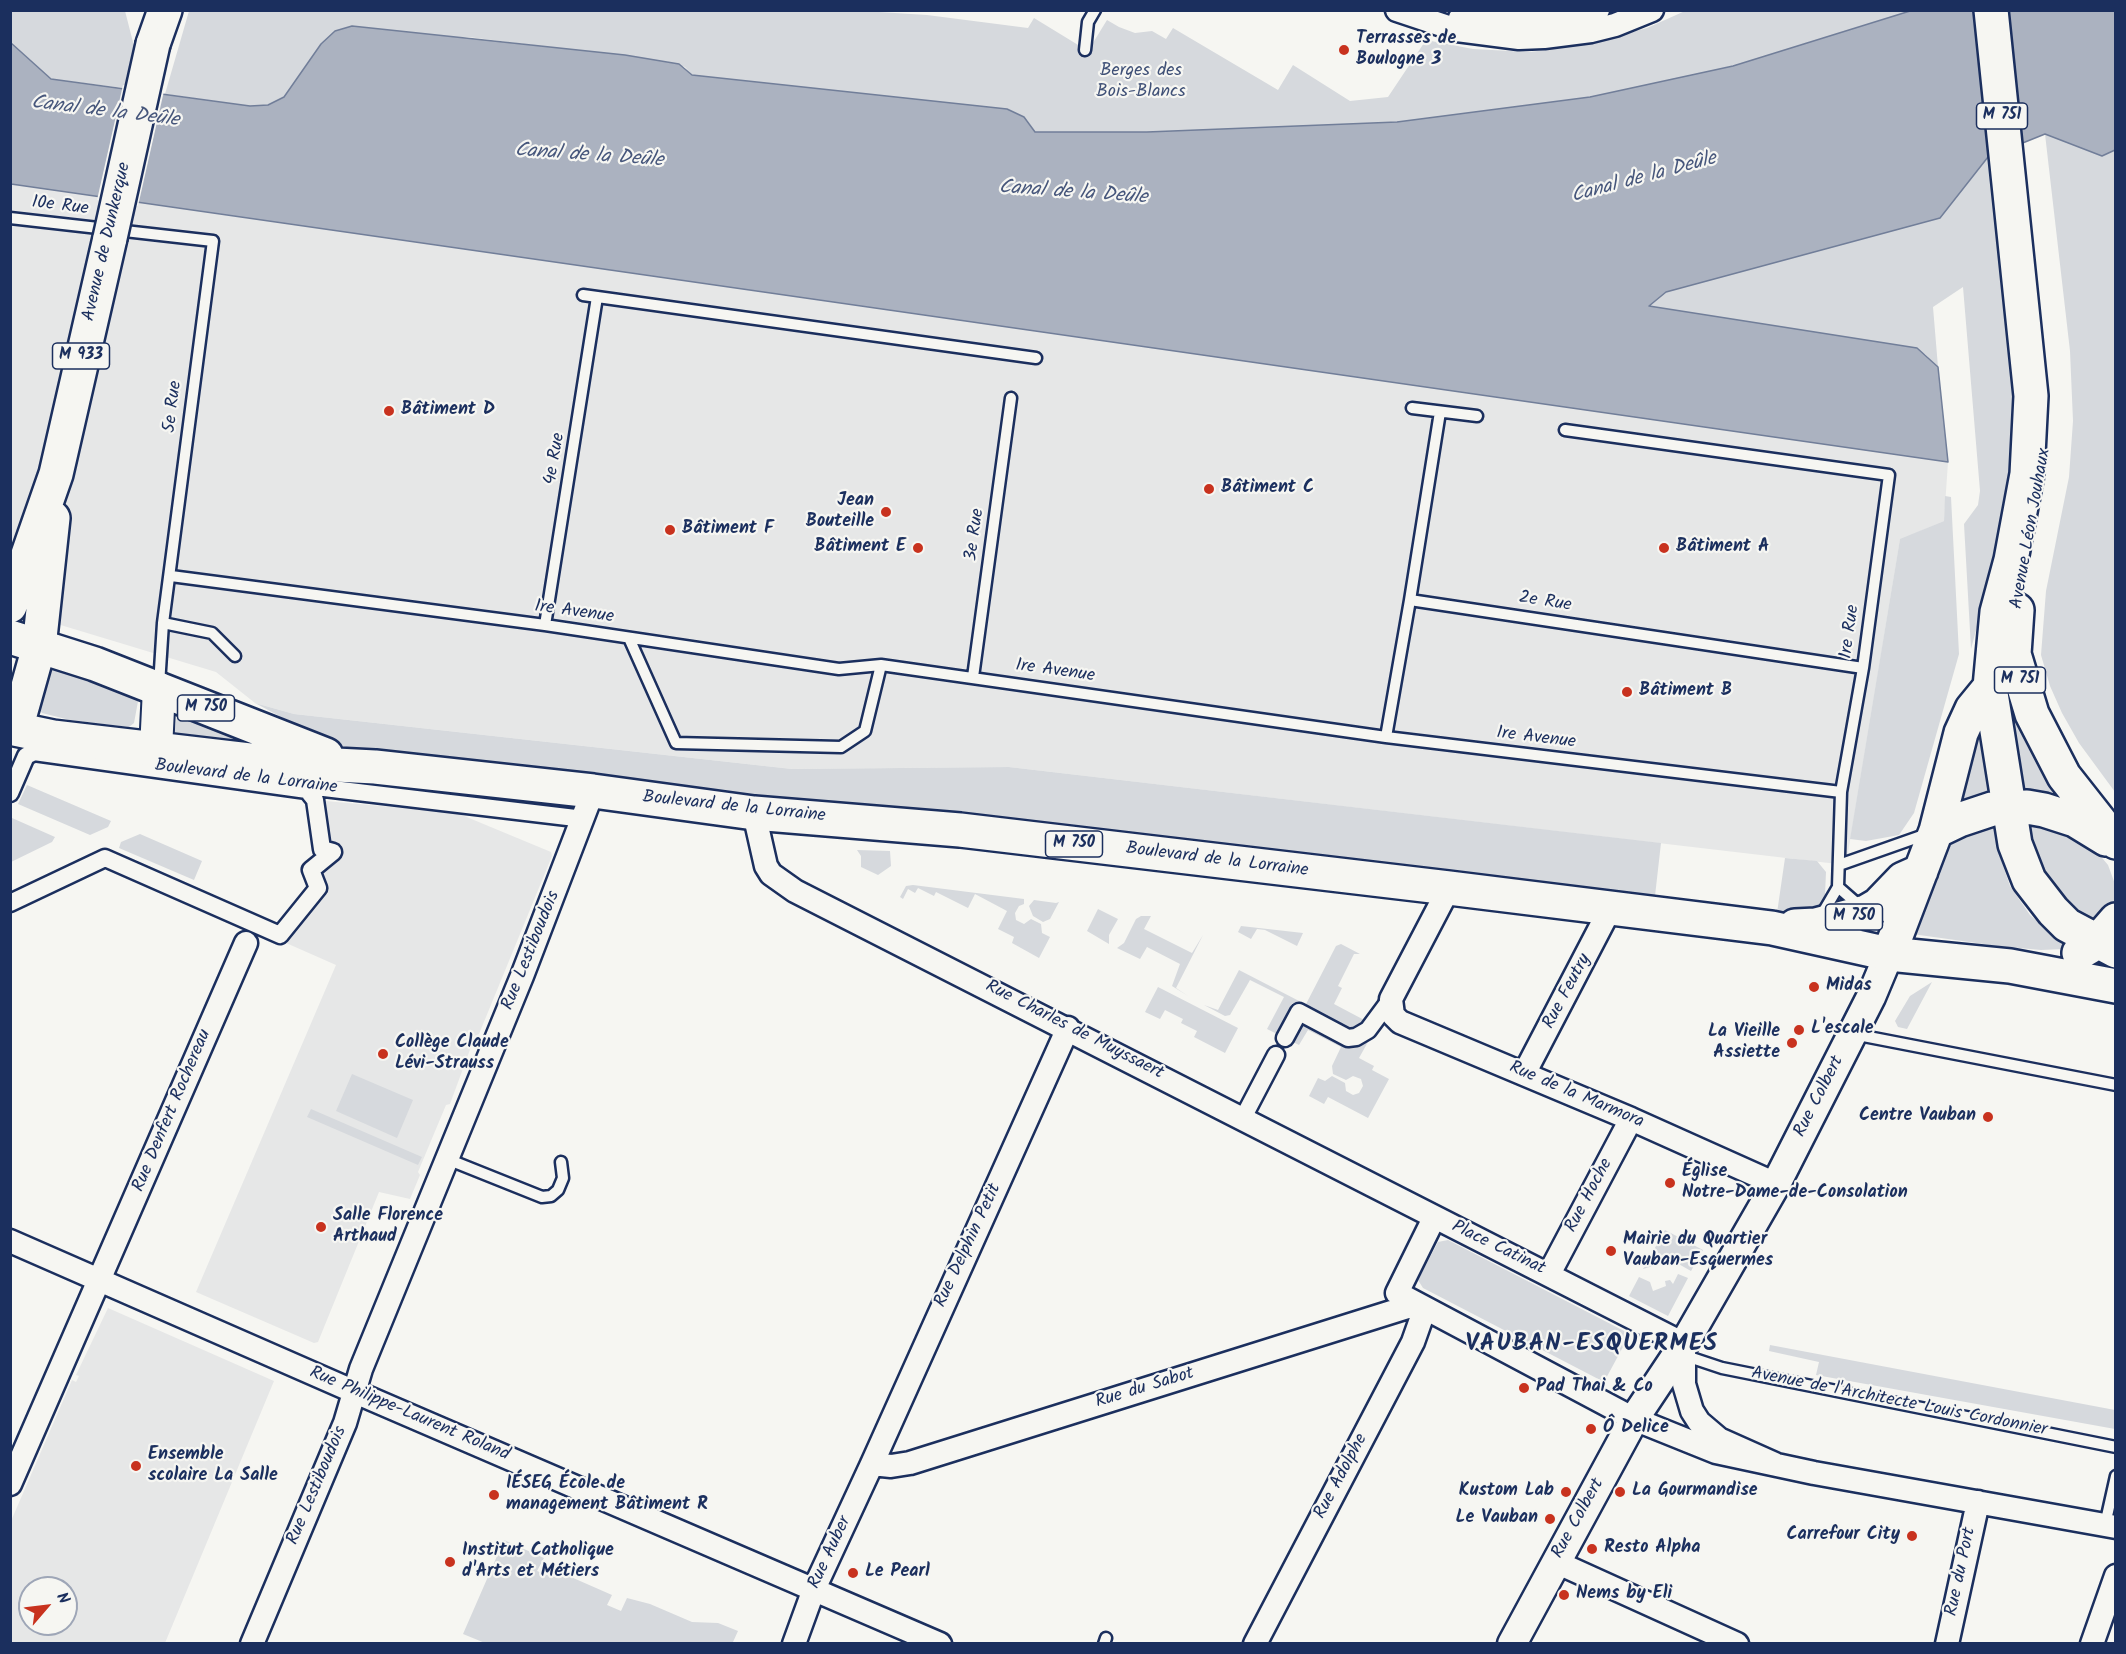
<!DOCTYPE html>
<html>
<head>
<meta charset="utf-8">
<style>
	body { margin:0 }
	#map { position:relative; width:2126px; height:1654px; overflow:hidden; background:#f6f6f2; font-family:Kalam,sans-serif }
	canvas { display:block }
	.frame { position:absolute; inset:0; border:12px solid #1b2f5e; pointer-events:none }
	.north { position:absolute; left:18px; top:1576px; width:60px; height:60px; box-sizing:border-box; background:#f6f6f2; border:2px solid #9ea6b7; border-radius:50%; rotate:62deg; font-size:16px; font-weight:700; line-height:24px; text-align:center; color:#1b2f5e }
	.north::after { content:''; display:block; margin:auto; width:21px; height:27px; background:#c8321e; clip-path:polygon(50% 0,100% 100%,50% 72%,0 100%) }
</style>
</head>
<body>
<div id="map">
<canvas width="2126" height="1654"></canvas>
<div class="frame"></div>
<div class="north">N</div>
</div>
<script>
const ctx = document.querySelector('canvas').getContext('2d');
ctx.lineJoin = 'round';
function fillPath(path, color) { ctx.fillStyle = color; ctx.fill(path, 'evenodd'); }
const toPath = rows => new Path2D(rows.map(r => 'M' + r).join(''));
function trace(path, color, width, dash) { ctx.strokeStyle = color; ctx.lineWidth = width; ctx.lineCap = dash ? 'butt' : 'round'; ctx.setLineDash(dash || []); ctx.stroke(path); }
function label(font, color, halo, rows, align = 'center') {
  ctx.font = font + ' Kalam,sans-serif'; ctx.lineWidth = 4.5; ctx.setLineDash([]); ctx.textBaseline = 'middle'; ctx.strokeStyle = halo; ctx.fillStyle = color; for (const [text, x, y, turn = 0] of rows) {
    ctx.save(); ctx.translate(x, y); ctx.rotate((+turn || 0) * Math.PI / 180); ctx.textAlign = isNaN(turn) ? turn : align; if (halo) ctx.strokeText(text, 0, 0); ctx.fillText(text, 0, 0); ctx.restore();
  }
}
const built = toPath([
	[10,184,1948,462,1944,521,1900,540,1846,865,1009,767,792,769,294,714,255,703,216,672,11,610],
	[315,800,457,813,551,852,552,856,479,1034,475,1036,450,1104,446,1105,418,1172,420,1175,410,1199,379,1192,318,1342,314,1343,196,1292,336,965,277,939,317,888,323,850],
	[108,1308,274,1381,165,1643,11,1643,11,1521,72,1380,76,1382,79,1376,76,1375],
	[30,1588,66,1588,66,1624,30,1624]
]);
const green = toPath([
	[847,10,927,15,1028,28,1034,18,1088,51,1107,20,1119,27,1135,33,1152,31,1166,39,1173,28,1278,90,1293,65,1350,101,1388,97,1426,40,1473,49,1530,52,1582,45,1647,28,1685,11,1910,11,1733,66,1590,97,1397,122,1306,128,1147,132,1035,132,1027,120,692,75,685,67,669,62,468,37,321,44,284,97,268,105,250,106,165,94,189,11],
	[10,11,125,11,134,46,124,88,51,79,11,42],
	[2045,134,2102,155,2115,150,2115,792,2079,743,2062,713,2050,686,2041,655,2046,591,2069,477,2073,421,2070,351],
	[1988,157,2016,429,2004,526,1971,649,1964,524,1978,505,1980,491,1963,287,1933,307,1938,367,1925,354,1648,306,1665,292,1940,218],
	[1945,496,1951,497,1959,654,1914,813,1899,835,1866,841,1850,839,1900,539,1944,521],
	[44,662,139,696,134,723,129,727,70,720,42,713,36,705],
	[2002,671,2076,802,2019,794],
	[255,703,294,714,792,769,1009,767,1661,843,1655,896,1644,900,366,755,326,741],
	[186,712,263,748,174,738,177,715],
	[1981,729,1990,794,1958,807,1975,732],
	[27,785,111,821,108,827,90,835,18,804],
	[12,818,55,837,52,842,11,862],
	[2022,820,2059,828,2098,853,2108,865,2115,884,2115,898,2109,913,2096,928,2052,893],
	[1994,822,1999,854,2010,886,2030,915,2066,946,2064,949,2041,950,1998,946,1905,933,1949,842],
	[140,834,202,861,194,880,119,848,121,842],
	[857,850,890,851,891,866,878,875,861,867,861,856],
	[1785,858,1817,861,1826,872,1825,895,1821,904,1809,913,1795,916,1777,913],
	[913,885,1024,899,1024,904,1019,906,1015,913,1016,920,1024,924,1031,919,1041,924,1042,933,1050,937,1039,958,1012,943,1014,937,998,929,1007,911,975,894,968,908,936,892,934,896,918,888,915,893,908,889,903,899,900,897,906,886],
	[1034,900,1056,903,1059,902,1050,919,1043,922,1033,916,1029,906],
	[1098,909,1118,919,1109,935,1109,944,1087,931],
	[1141,916,1151,916,1144,929,1192,953,1203,935,1176,988,1188,996,1172,986,1180,964,1147,947,1140,959,1117,948,1124,943,1136,919],
	[1241,926,1303,933,1297,946,1265,930,1257,929,1251,939,1238,932],
	[1341,944,1360,954,1354,954,1338,986,1342,988,1334,1004,1368,1022,1351,1032,1305,1006,1336,946],
	[1239,970,1301,1002,1299,1004,1292,1003,1281,1036,1267,1029,1284,997,1250,980,1230,1015,1225,1016,1204,1005,1218,1010],
	[1932,982,1907,1029,1898,1027,1895,1021,1910,996],
	[1158,987,1238,1028,1225,1053,1194,1037,1197,1031,1181,1023,1183,1019,1165,1010,1160,1019,1145,1012],
	[1305,1024,1343,1042,1378,1024,1359,1058,1374,1066,1372,1070,1389,1079,1368,1118,1328,1097,1324,1104,1309,1096,1318,1078,1325,1081,1332,1076,1345,1083,1346,1091,1353,1095,1359,1093,1363,1086,1361,1079,1353,1076,1346,1080,1333,1074,1332,1066,1341,1047,1308,1030,1299,1045,1289,1040,1299,1026],
	[352,1074,413,1100,397,1138,336,1111],
	[311,1109,422,1157,418,1165,307,1117],
	[1665,1230,1703,1250,1691,1271,1675,1262,1671,1255,1659,1258,1660,1264,1643,1269],
	[1448,1240,1630,1334,1604,1382,1423,1288,1418,1280,1438,1242],
	[1678,1274,1688,1278,1668,1316,1629,1296,1639,1277,1650,1282,1653,1291,1666,1286,1665,1281,1670,1280,1673,1284],
	[1770,1345,2115,1410,2115,1429,1816,1375,1819,1362,1769,1351],
	[504,1540,544,1558,537,1571,552,1577,555,1570,612,1595,607,1605,621,1611,627,1598,650,1604,692,1622,718,1623,738,1631,733,1642,738,1643,485,1643,463,1634]
]);
const water = toPath([
	[1910,11,2115,11,2115,150,2102,156,2045,134,1988,157,1940,218,1666,292,1649,306,1917,348,1938,367,1948,462,11,184,10,42,51,79,250,106,268,105,284,97,321,44,335,31,352,26,625,55,679,64,692,75,1007,109,1024,117,1035,132,1147,132,1397,122,1590,97,1733,66,1910,11]
]);
const pier = toPath([
	[123,85,164,91,138,206,97,200]
]);
const service = toPath([
	[1085,50,1088,22,1095,10],
	[10,218,213,241,163,623,159,685],
	[583,295,1036,358],
	[1412,408,1477,416],
	[1440,412,1410,600,1863,668],
	[1565,430,1889,475,1863,668,1841,792],
	[171,576,545,625,839,669,881,665,1386,737,1841,792,1838,887],
	[163,623,212,633,235,656],
	[545,625,597,297],
	[629,638,676,743,841,747,865,731,881,665],
	[973,677,1011,398],
	[1386,737,1410,600],
	[1839,865,1927,834],
	[1821,916,1838,887,1862,908],
	[1853,1034,2116,1085],
	[447,1159,542,1197,551,1196,558,1190,563,1178,561,1162],
	[1683,1355,1722,1368,2116,1447],
	[2105,1525,2116,1476],
	[1104,1644,1106,1638]
]);
const pedestrian = toPath([
	[299,785,584,819],
	[10,793,26,756,34,752,307,790,315,800,322,849,333,852,311,870,318,888,280,935,105,858,10,903],
	[1285,1038,1299,1012,1348,1038,1356,1037,1368,1030,1391,999],
	[1243,1118,1276,1055]
]);
const minor = toPath([
	[1397,10,1457,30,1519,38,1544,37,1591,31,1615,25,1652,10],
	[1460,18,1539,21,1598,10],
	[754,813,766,866,771,874,795,891,1684,1344,1684,1384,1692,1411,1699,1422,1719,1439,1775,1464],
	[1449,888,1391,999,1393,1015,1400,1022,1631,1119,1776,1184],
	[1524,1074,1610,909],
	[1434,1218,1397,1293,1634,1419,1716,1452,1814,1473,2116,1527],
	[10,1241,355,1392,940,1644],
	[1549,1274,1631,1119],
	[872,1464,891,1466,910,1463,1417,1304],
	[10,1484,246,943],
	[1556,1562,1737,1644],
	[252,1644,345,1423,361,1369,522,976,593,791],
	[794,1644,814,1589,872,1464,1068,1028],
	[1255,1644,1413,1342,1425,1308],
	[1947,1644,1978,1502],
	[2092,1644,2116,1576]
]);
const tertiary = toPath([
	[1512,1644,1634,1419,1684,1344,1776,1184,1871,997,1889,954]
]);
const secondary = toPath([
	[156,749,159,689]
]);
const primary = toPath([
	[1991,10,2031,396,2027,474,2011,560,1997,612,1990,687,2015,844,2029,880,2053,911,2067,925,2116,951],
	[153,44,165,10],
	[10,606,56,474,110,238],
	[2017,610,2014,654,2032,714,2064,776,2116,842],
	[10,637,95,664,326,755],
	[10,728,53,737,258,761,375,767,593,791,754,813,960,830,1449,888,1772,928,1889,954,2010,966,2116,986],
	[16,729,39,647,53,518],
	[1936,831,1959,820,1992,809,2027,807,2044,810,2075,820,2106,839],
	[1795,926,1816,925,1866,912,1878,905,1903,879,1921,871],
	[2079,953,2096,943,2116,920],
	[1889,954,1936,831,1961,733,1972,709,1990,687]
]);
const primaryBridge = toPath([
	[110,238,153,44]
]);
const markers = [
	[1344,50,6,"#c8321e"],
	[389,411,6,"#c8321e"],
	[1209,489,6,"#c8321e"],
	[886,512,6,"#c8321e"],
	[670,530,6,"#c8321e"],
	[918,548,6,"#c8321e"],
	[1664,548,6,"#c8321e"],
	[1627,692,6,"#c8321e"],
	[1814,987,6,"#c8321e"],
	[1799,1030,6,"#c8321e"],
	[1792,1043,6,"#c8321e"],
	[383,1054,6,"#c8321e"],
	[1988,1117,6,"#c8321e"],
	[1670,1183,6,"#c8321e"],
	[321,1227,6,"#c8321e"],
	[1611,1251,6,"#c8321e"],
	[1524,1388,6,"#c8321e"],
	[1591,1429,6,"#c8321e"],
	[136,1466,6,"#c8321e"],
	[1566,1492,6,"#c8321e"],
	[1620,1492,6,"#c8321e"],
	[494,1495,6,"#c8321e"],
	[1550,1519,6,"#c8321e"],
	[1912,1536,6,"#c8321e"],
	[1592,1549,6,"#c8321e"],
	[450,1562,6,"#c8321e"],
	[853,1573,6,"#c8321e"],
	[1564,1595,6,"#c8321e"]
];
const shields = [
	[2002,116,51],
	[81,356,57],
	[2020,680,51],
	[206,708,57],
	[1074,844,57],
	[1854,917,57]
];
const shieldNames = [
	["M 751",2002,116],
	["M 933",81,356],
	["M 751",2020,680],
	["M 750",206,708],
	["M 750",1074,844],
	["M 750",1854,917]
];
const poiNames = [
	["Terrasses de",1356,40],
	["Boulogne 3",1356,61],
	["Bâtiment D",401,411],
	["Bâtiment C",1221,489],
	["Jean",874,502,"right"],
	["Bouteille",874,523,"right"],
	["Bâtiment F",682,530],
	["Bâtiment E",906,548,"right"],
	["Bâtiment A",1676,548],
	["Bâtiment B",1639,692],
	["Midas",1826,987],
	["L'escale",1811,1030],
	["La Vieille",1780,1033,"right"],
	["Assiette",1780,1054,"right"],
	["Collège Claude",395,1044],
	["Lévi-Strauss",395,1065],
	["Centre Vauban",1976,1117,"right"],
	["Église",1682,1173],
	["Notre-Dame-de-Consolation",1682,1194],
	["Salle Florence",333,1217],
	["Arthaud",333,1238],
	["Mairie du Quartier",1623,1241],
	["Vauban-Esquermes",1623,1262],
	["Pad Thai & Co",1536,1388],
	["Ô Delice",1603,1429],
	["Ensemble",148,1456],
	["scolaire La Salle",148,1477],
	["IÉSEG École de",506,1485],
	["management Bâtiment R",506,1506],
	["Kustom Lab",1554,1492,"right"],
	["La Gourmandise",1632,1492],
	["Le Vauban",1538,1519,"right"],
	["Carrefour City",1900,1536,"right"],
	["Resto Alpha",1604,1549],
	["Institut Catholique",462,1552],
	["d'Arts et Métiers",462,1573],
	["Le Pearl",865,1573],
	["Nems by Eli",1576,1595]
];
const parkNames = [
	["Berges des",1141,72],
	["Bois-Blancs",1141,93]
];
const streetNames = [
	["10e Rue",60,207,7],
	["Avenue de Dunkerque",108,242,-77],
	["5e Rue",174,407,-83],
	["4e Rue",556,459,-80],
	["Avenue Léon Jouhaux",2032,529,-80],
	["3e Rue",976,535,-82],
	["2e Rue",1545,603,9],
	["1re Avenue",574,613,8],
	["1re Rue",1851,632,-82],
	["1re Avenue",1055,672,8],
	["1re Avenue",1536,739,7],
	["Boulevard de la Lorraine",246,778,7],
	["Boulevard de la Lorraine",734,808,6],
	["Boulevard de la Lorraine",1217,861,7],
	["Rue Lestiboudois",532,951,-68],
	["Rue Feutry",1568,992,-62],
	["Rue Charles de Muyssaert",1074,1031,27],
	["Rue de la Marmora",1576,1096,23],
	["Rue Colbert",1820,1097,-63],
	["Rue Denfert Rochereau",173,1111,-67],
	["Rue Hoche",1590,1196,-62],
	["Rue Delphin Petit",969,1246,-65],
	["Place Catinat",1498,1249,26],
	["Rue du Sabot",1145,1389,-17],
	["Avenue de l'Architecte Louis Cordonnier",1899,1403,11],
	["Rue Philippe-Laurent Roland",409,1415,23],
	["Rue Adolphe",1342,1477,-62],
	["Rue Lestiboudois",318,1486,-67],
	["Rue Colbert",1579,1519,-61],
	["Rue Auber",831,1553,-65],
	["Rue du Port",1962,1572,-78]
];
const waterNames = [
	["Canal de la Deûle",105,113,7],
	["Canal de la Deûle",589,157,4],
	["Canal de la Deûle",1644,179,-15],
	["Canal de la Deûle",1073,194,4]
];
const districtNames = [
	["VAUBAN-ESQUERMES",1592,1346]
];
fillPath(built, '#e6e7e7');
fillPath(green, '#d6d9dd');
fillPath(water, '#abb2c0');
trace(water, '#717e99', 1.5);
fillPath(pier, '#f6f6f2');
trace(service, '#1b2f5e', 15);
trace(pedestrian, '#1b2f5e', 21);
trace(minor, '#1b2f5e', 27);
trace(tertiary, '#1b2f5e', 33);
trace(secondary, '#1b2f5e', 36);
trace(primary, '#1b2f5e', 38);
trace(service, '#f6f6f2', 10);
trace(pedestrian, '#f6f6f2', 16);
trace(minor, '#f6f6f2', 22);
trace(tertiary, '#f6f6f2', 28);
trace(secondary, '#f6f6f2', 32);
trace(primary, '#f6f6f2', 33);
trace(primaryBridge, '#1b2f5e', 38, []);
trace(primaryBridge, '#f6f6f2', 33);
for (const [x, y, r, color] of markers) { const dot = new Path2D(); dot.arc(x, y, r, 0, 2 * Math.PI); ctx.fillStyle = color; ctx.fill(dot); trace(dot, '#f6f6f2', 2); }
for (const [x, y, w] of shields) { const box = new Path2D(); box.roundRect(x - w / 2, y - 13, w, 26, 4.5); ctx.fillStyle = '#f6f6f2'; ctx.fill(box); trace(box, '#1b2f5e', 1.5); }
label('bold 16px', '#1b2f5e', null, shieldNames);
label('bold 18px', '#1b2f5e', '#f6f6f2', poiNames, 'left');
label('18px', '#405177', '#f6f6f2', parkNames);
label('18px', '#1b2f5e', '#f6f6f2', streetNames);
label('italic 20px', '#46567b', '#f6f6f2', waterNames);
ctx.letterSpacing = '1.5px';
label('bold 24px', '#1b2f5e', '#f6f6f2', districtNames);
ctx.letterSpacing = '0px';
</script>
</body>
</html>
